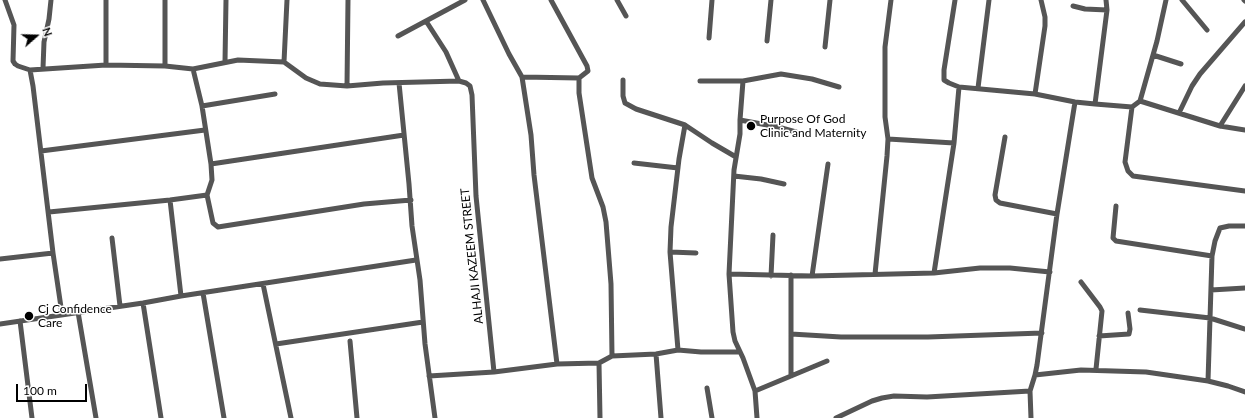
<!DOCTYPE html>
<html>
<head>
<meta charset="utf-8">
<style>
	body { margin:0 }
	#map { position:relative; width:1245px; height:418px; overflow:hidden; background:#fff; font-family:Lato,sans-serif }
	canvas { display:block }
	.north { position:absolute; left:16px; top:16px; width:40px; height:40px; -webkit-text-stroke:3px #fff; paint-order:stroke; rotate:70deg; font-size:11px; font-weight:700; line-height:16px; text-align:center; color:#000 }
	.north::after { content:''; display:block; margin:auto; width:14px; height:18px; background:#000; clip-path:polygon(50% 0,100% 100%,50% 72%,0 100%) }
	.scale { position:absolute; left:16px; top:384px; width:71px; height:18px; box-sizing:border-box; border:2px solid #000; border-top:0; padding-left:5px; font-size:12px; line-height:14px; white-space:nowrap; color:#000; -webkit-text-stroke:3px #fff; paint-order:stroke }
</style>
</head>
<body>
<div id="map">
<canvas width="1245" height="418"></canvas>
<div class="north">N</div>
<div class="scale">100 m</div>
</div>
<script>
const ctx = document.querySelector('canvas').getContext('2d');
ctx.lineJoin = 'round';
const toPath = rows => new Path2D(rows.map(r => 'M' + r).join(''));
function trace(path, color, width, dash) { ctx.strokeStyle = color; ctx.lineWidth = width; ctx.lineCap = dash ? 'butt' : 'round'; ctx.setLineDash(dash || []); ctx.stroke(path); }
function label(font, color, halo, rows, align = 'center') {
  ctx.font = font + ' Lato,sans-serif'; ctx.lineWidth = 3; ctx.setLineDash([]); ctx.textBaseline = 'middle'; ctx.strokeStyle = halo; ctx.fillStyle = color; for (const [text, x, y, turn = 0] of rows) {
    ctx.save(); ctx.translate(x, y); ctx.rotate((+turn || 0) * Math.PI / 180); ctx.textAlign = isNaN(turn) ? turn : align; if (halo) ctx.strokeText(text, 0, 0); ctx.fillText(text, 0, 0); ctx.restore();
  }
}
const minor = toPath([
	[5,0,14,25,13,61,15,64,18,66,30,70,106,65,165,66],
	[165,0,165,66,193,69,202,106,211,164,212,180,207,195],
	[483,0,509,54,522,77,531,135,534,175,557,364],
	[551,0,587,66,588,71,579,78,579,93,592,178,603,207,606,222,611,284,612,356],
	[617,0,626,16],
	[955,0,944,70,944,80,949,83,959,87,1035,94,1075,102,1095,104,1132,107,1140,101,1220,126,1245,130],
	[1182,0,1207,30],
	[1244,0,1245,1],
	[1073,6,1085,9,1107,10],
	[426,21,446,52,459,81],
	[398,36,465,0],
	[709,38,712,0],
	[767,41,771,0],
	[825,47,830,0],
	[1153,55,1181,64],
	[225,62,226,0],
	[284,62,287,0],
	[106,65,106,0],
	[43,68,44,42,49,19,51,0],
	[193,69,238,60,284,62,306,78,320,84,347,86,383,83,459,81,466,83,470,86,472,95,476,196,494,372,429,376],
	[30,70,33,86,53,253,62,314],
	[522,77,579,78],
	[623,80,623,96,625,103,636,109,685,125,712,143,736,157],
	[700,81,743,81,781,74,812,79,839,87],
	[743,81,740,120,740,134,734,170,729,274,733,332,735,341,743,358,755,391,757,418],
	[399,83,409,184,412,226,420,280,425,344,435,418],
	[347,86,348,0],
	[978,88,989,0],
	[1035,94,1045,26,1045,17,1041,0],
	[1140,101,1157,41,1166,0],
	[1095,104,1107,10,1106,0],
	[202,106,275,94],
	[1132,107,1125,162,1128,171,1133,176,1245,191],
	[1179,113,1192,86,1200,74,1245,22],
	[740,120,778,127,796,132],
	[1220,126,1245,86],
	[1005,137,995,195,996,200,1000,203,1057,214],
	[888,139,954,143],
	[41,151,205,130],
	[634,163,678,168],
	[211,164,404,135],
	[734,176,761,179,784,184],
	[170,200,181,296],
	[1116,206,1113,238,1116,241,1212,256],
	[49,212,170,200,207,195,213,223,218,227,364,204,411,200],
	[112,238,120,306],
	[670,252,696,253],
	[0,259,53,253],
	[934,273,954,143,959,87],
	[729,274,812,276,934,273,980,268,1010,268,1050,272],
	[875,274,887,156,888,139,885,117,885,47,891,0],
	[791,275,791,376],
	[771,276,773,235],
	[812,276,828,164],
	[1081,282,1100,307,1102,311,1096,369],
	[263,284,291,418],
	[1211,290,1245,288],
	[203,293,224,418],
	[143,303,161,418],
	[1140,310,1210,318,1245,329],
	[78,312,96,418],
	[20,321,32,418],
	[0,324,143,303,181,296,416,260],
	[791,334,841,337,928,337,1042,333],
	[1099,336,1129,334,1130,329,1128,313],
	[350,341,357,418],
	[276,344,423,322],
	[678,350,670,252,671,227,679,159,685,125],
	[656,354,661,418],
	[599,363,600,418],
	[494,372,557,364,599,363,612,356,656,354,678,350,701,352,740,352],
	[1035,375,1081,370,1146,372,1208,381,1228,386,1245,392],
	[1208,381,1212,256,1215,241,1220,228,1229,226,1245,226],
	[707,388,712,418],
	[755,391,827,361],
	[836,418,872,401,882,398,894,396,927,397,1030,391],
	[1031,418,1030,391,1035,375,1037,365,1057,214,1075,102]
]);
const markers = [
	[751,126,5,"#000"],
	[29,316,5,"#000"]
];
const poiNames = [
	["Purpose Of God",760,119],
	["Clinic and Maternity",760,133],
	["Cj Confidence",38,309],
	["Care",38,323]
];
const streetNames = [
	["ALHAJI KAZEEM STREET",472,256,-96]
];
trace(minor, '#555', 5);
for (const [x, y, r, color] of markers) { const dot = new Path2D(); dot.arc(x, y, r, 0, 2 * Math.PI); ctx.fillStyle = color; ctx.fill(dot); trace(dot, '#fff', 1.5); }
label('12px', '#000', '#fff', poiNames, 'left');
label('12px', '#000', '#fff', streetNames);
</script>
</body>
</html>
